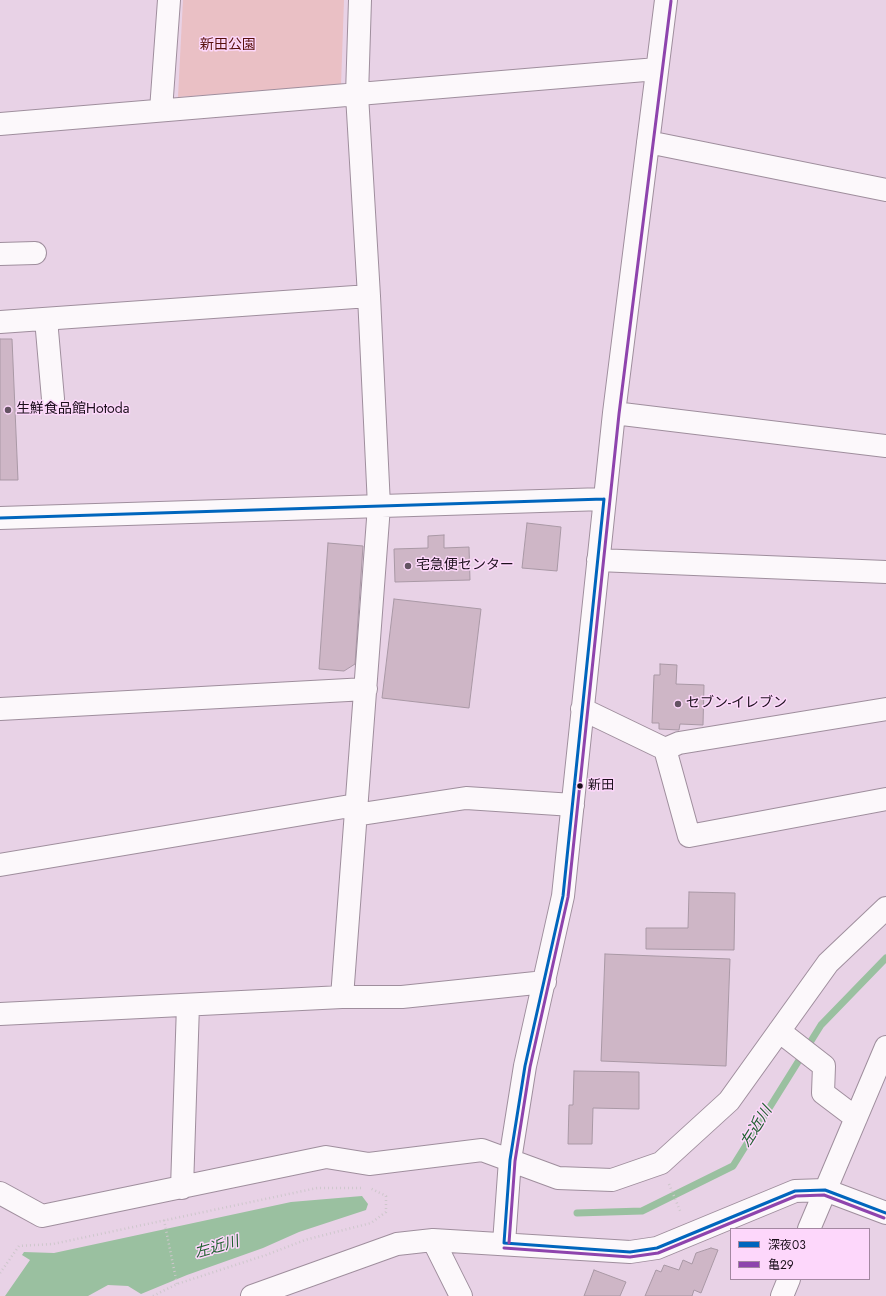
<!DOCTYPE html>
<html>
<head>
<meta charset="utf-8">
<style>
	body { margin:0 }
	#map { position:relative; width:886px; height:1296px; overflow:hidden; background:#e8d2e6; font-family:Jost,"Noto Sans JP",sans-serif }
	canvas { display:block }
	.legend { position:absolute; left:730px; top:1228px; width:140px; height:52px; box-sizing:border-box; background:#fdd7fb; border:1px solid #a387a1; margin:0; padding:5px 7px; list-style:none; font-size:12px; color:#1b0f1b }
	.legend li { display:flex; align-items:center; gap:8px; height:20px }
	.legend b { width:20px; border:1px solid #a387a1 }
</style>
</head>
<body>
<div id="map">
<canvas width="886" height="1296"></canvas>
<ul class="legend">
<li><b style="height:5px;background:#0065bd"></b>深夜03</li>
<li><b style="height:5px;background:#8e44ad"></b>亀29</li>
</ul>
</div>
<script>
const ctx = document.querySelector('canvas').getContext('2d');
ctx.lineJoin = 'round';
function fillPath(path, color) { ctx.fillStyle = color; ctx.fill(path, 'evenodd'); }
const toPath = rows => new Path2D(rows.map(r => 'M' + r).join(''));
function trace(path, color, width, dash) { ctx.strokeStyle = color; ctx.lineWidth = width; ctx.lineCap = dash ? 'butt' : 'round'; ctx.setLineDash(dash || []); ctx.stroke(path); }
function label(font, color, halo, rows, align = 'center') {
  ctx.font = font + ' Jost,"Noto Sans JP",sans-serif'; ctx.lineWidth = 3; ctx.setLineDash([]); ctx.textBaseline = 'middle'; ctx.strokeStyle = halo; ctx.fillStyle = color; for (const [text, x, y, turn = 0] of rows) {
    ctx.save(); ctx.translate(x, y); ctx.rotate((+turn || 0) * Math.PI / 180); ctx.textAlign = isNaN(turn) ? turn : align; if (halo) ctx.strokeText(text, 0, 0); ctx.fillText(text, 0, 0); ctx.restore();
  }
}
const green = toPath([
	[183,0,344,0,341,85,178,97]
]);
const water = toPath([
	[362,1196,368,1204,366,1210,299,1232,263,1248,187,1275,141,1294,128,1286,108,1285,88,1296,5,1296,30,1260,22,1255,24,1252,54,1253,291,1202]
]);
const stream = toPath([
	[577,1213,642,1211,733,1166,821,1025,886,958]
]);
const building = toPath([
	[0,339,12,339,18,480,0,480,0,339],
	[527,523,561,527,557,571,522,568,527,523],
	[444,535,444,548,469,547,470,580,395,582,394,549,428,548,428,536,444,535],
	[328,543,363,546,355,664,344,671,319,669,328,543],
	[394,599,481,609,469,708,382,698,394,599],
	[660,664,677,665,676,684,704,685,703,725,680,724,679,730,659,729,659,723,652,723,654,675,660,675,660,664],
	[689,892,735,893,734,950,646,949,646,928,688,928,689,892],
	[605,954,730,959,726,1066,601,1061,605,954],
	[574,1071,639,1072,639,1109,593,1108,592,1144,568,1144,569,1105,573,1105,574,1071],
	[711,1248,718,1250,701,1293,694,1290,692,1296,645,1296,656,1270,661,1272,664,1265,679,1270,683,1260,692,1264,696,1253,711,1248],
	[594,1270,626,1282,620,1296,584,1296,594,1270]
]);
const path = toPath([
	[669,1184,681,1213],
	[164,1220,177,1284],
	[0,1273,19,1246,53,1244,317,1188,361,1188],
	[153,1296,177,1284,266,1255,305,1240,371,1223,386,1212,386,1196,370,1188]
]);
const minor = toPath([
	[161,110,169,0],
	[0,124,657,69],
	[648,142,886,190],
	[0,254,35,253],
	[46,319,53,399],
	[0,322,369,296],
	[614,413,886,446],
	[0,518,604,499],
	[598,560,886,572],
	[0,709,366,689],
	[582,709,665,749,689,836,886,799],
	[665,749,679,743,886,709],
	[355,815,466,798,573,805],
	[0,865,356,805],
	[342,997,379,506,369,296,357,95,360,0],
	[0,1014,342,997,402,997,545,982],
	[779,1031,824,1066,823,1093,856,1118],
	[182,1188,188,1005],
	[0,1193,42,1216,326,1157,369,1164,482,1150,558,1178,612,1180,661,1163,729,1101,828,963,886,908],
	[809,1229,886,1047],
	[433,1240,461,1296],
	[504,1243,510,1160,525,1066,563,896,614,413,666,0],
	[252,1296,397,1244,433,1240,630,1252,657,1248,795,1191,825,1190,886,1213],
	[782,1296,789,1279]
]);
const bus1 = toPath([
	[0,518,604,499],
	[504,1243,510,1160,525,1066,563,896,604,499],
	[504,1243,630,1252,657,1248,795,1191,825,1190,886,1213]
]);
const bus2 = toPath([
	[509,1243,515,1161,530,1067,568,897,619,414,671,1],
	[504,1248,630,1257,658,1253,796,1196,824,1195,884,1218]
]);
const markers = [
	[8,410,4,"#635362"],
	[408,566,4,"#635362"],
	[678,704,4,"#635362"],
	[580,786,3.5,"#1b0f1b"]
];
const busNames = [
	["新田",588,786]
];
const parkNames = [
	["新田公園",228,46]
];
const poiNames = [
	["生鮮食品館Hotoda",16,410],
	["宅急便センター",416,566],
	["セブン-イレブン",686,704]
];
const waterNames = [
	["左近川",757,1127,-58],
	["左近川",217,1248,-16]
];
fillPath(green, '#eac0c5');
fillPath(water, '#9ac0a0');
trace(stream, '#9ac0a0', 7);
fillPath(building, '#ceb6c6');
trace(building, '#a998a5', 1);
trace(minor, '#9f8e9d', 24);
trace(path, '#cec7cc', 2.5, [1, 3]);
trace(minor, '#fcf8fb', 22);
trace(bus1, '#0065bd', 3);
trace(bus2, '#8e44ad', 3);
for (const [x, y, r, color] of markers) { const dot = new Path2D(); dot.arc(x, y, r, 0, 2 * Math.PI); ctx.fillStyle = color; ctx.fill(dot); trace(dot, '#fdd7fb', 1.5); }
label('13px', '#1b0f1b', '#fdd7fb', busNames, 'left');
label('14px', '#58100c', '#fdd7fb', parkNames);
label('14px', '#1b0f1b', '#fdd7fb', poiNames, 'left');
label('italic 15px', '#1f612f', '#fdd7fb', waterNames);
</script>
</body>
</html>
